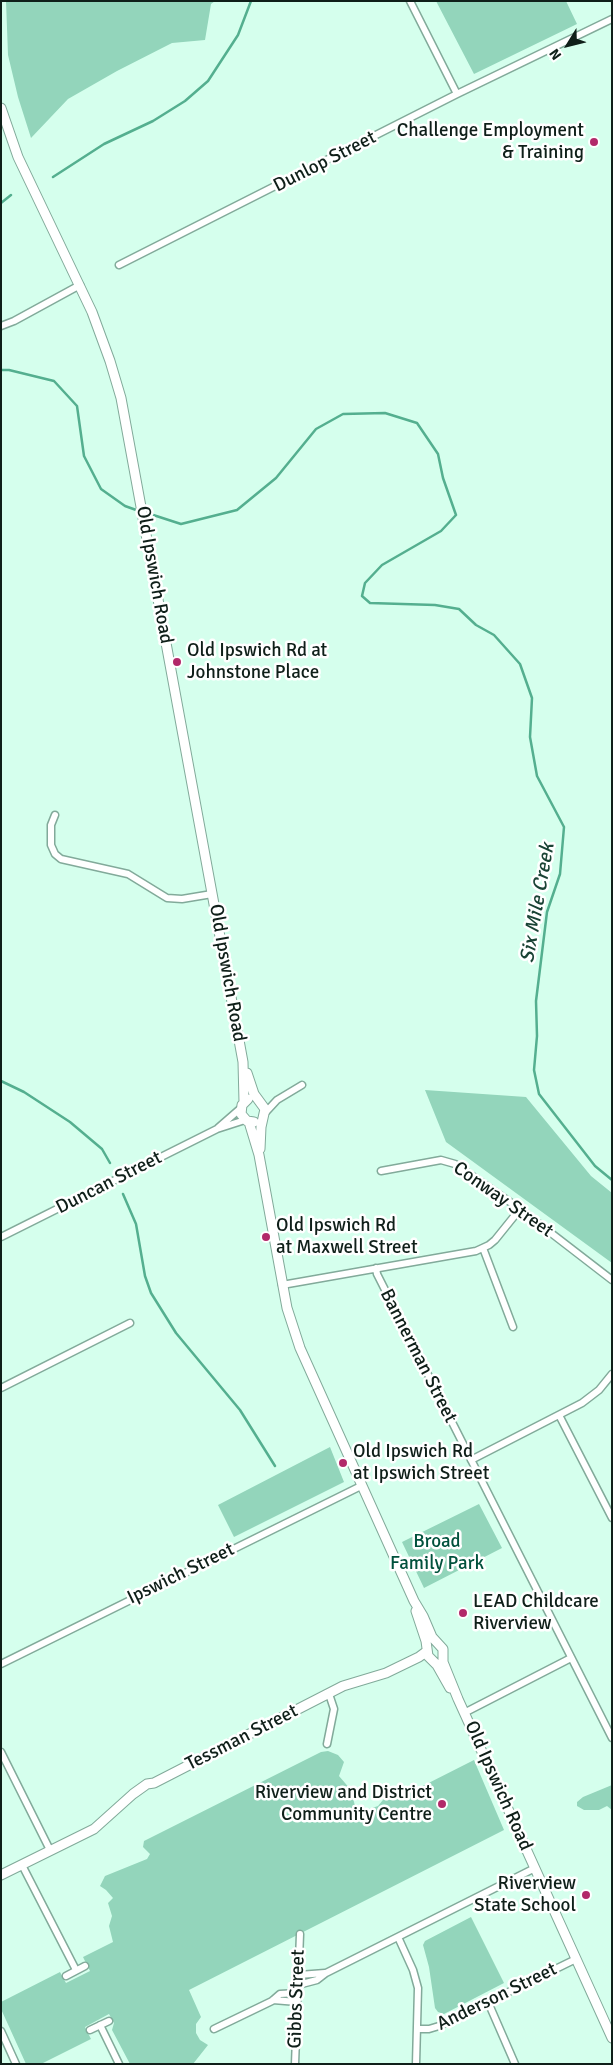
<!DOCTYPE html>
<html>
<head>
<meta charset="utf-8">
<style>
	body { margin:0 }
	#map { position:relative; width:613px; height:2065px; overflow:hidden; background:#d5ffed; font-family:Signika,sans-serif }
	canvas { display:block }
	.frame { position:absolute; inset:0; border:2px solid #0f1f19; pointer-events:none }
	.north { position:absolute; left:543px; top:20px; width:50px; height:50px; -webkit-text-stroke:4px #fff; paint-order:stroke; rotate:234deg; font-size:14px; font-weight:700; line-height:20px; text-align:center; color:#0f1f19 }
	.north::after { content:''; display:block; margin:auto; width:18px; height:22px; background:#0f1f19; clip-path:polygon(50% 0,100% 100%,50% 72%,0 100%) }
</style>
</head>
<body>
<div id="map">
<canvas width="613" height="2065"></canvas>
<div class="frame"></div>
<div class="north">N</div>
</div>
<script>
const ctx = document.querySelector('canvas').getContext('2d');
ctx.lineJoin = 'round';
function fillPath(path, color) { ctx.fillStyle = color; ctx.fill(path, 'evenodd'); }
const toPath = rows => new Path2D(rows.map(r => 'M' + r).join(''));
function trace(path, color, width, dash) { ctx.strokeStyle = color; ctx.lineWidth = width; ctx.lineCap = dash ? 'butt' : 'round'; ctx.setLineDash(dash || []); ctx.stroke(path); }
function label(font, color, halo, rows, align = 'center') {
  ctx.font = font + ' Signika,sans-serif'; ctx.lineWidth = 5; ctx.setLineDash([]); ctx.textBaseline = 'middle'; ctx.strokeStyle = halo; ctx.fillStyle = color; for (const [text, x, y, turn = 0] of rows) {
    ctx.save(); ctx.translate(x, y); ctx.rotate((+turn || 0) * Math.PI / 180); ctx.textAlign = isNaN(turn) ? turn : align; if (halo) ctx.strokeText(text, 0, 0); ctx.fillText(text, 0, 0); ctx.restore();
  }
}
const green = toPath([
	[6,1,215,1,211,4,205,40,172,43,117,71,68,99,31,138,18,97,8,55],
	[436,1,566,1,577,24,474,74],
	[425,1090,526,1097,591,1176,612,1193,612,1263,446,1142],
	[330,1447,344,1482,234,1537,218,1505],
	[479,1504,502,1548,424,1588,402,1542],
	[328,1751,338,1755,344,1762,339,1776,351,1790,355,1806,366,1810,378,1806,387,1795,394,1796,397,1799,474,1760,504,1830,189,1990,201,2017,196,2024,196,2033,200,2040,208,2045,193,2064,130,2064,112,2030,114,2023,109,2014,85,2027,91,2039,41,2064,26,2064,1,2009,1,2002,60,1972,66,1983,90,1971,83,1957,113,1942,109,1926,112,1916,108,1903,113,1898,106,1890,100,1886,105,1876,147,1859,150,1854,143,1847,144,1841,321,1752],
	[612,1785,612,1810,607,1806,599,1810,584,1810,577,1806,577,1802,583,1797],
	[471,1917,504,1983,444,2014,438,2012,435,2008,429,1967,423,1945,425,1941]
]);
const stream = toPath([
	[53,177,104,144,153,121,185,101,208,81,238,35,251,1],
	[1,203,11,195],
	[1,370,9,370,54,381,77,406,84,456,101,489,125,506,139,511],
	[144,512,181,524,237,510,276,478,316,429,343,414,385,413,417,423,438,454,443,478,456,515,441,531,382,565,365,583,362,596,370,603,435,605,459,609,476,625,494,635,520,664,532,698,530,737,537,776,564,827,560,874,547,912,536,1001,537,1036,534,1070,539,1094,595,1166,612,1180],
	[1,1081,24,1092,70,1122,102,1149,110,1163],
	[123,1194,136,1224,145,1276,151,1293,176,1333,240,1410,275,1466]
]);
const street = toPath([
	[410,1,457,94],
	[119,265,457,94,612,19],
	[1,326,14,321,80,285],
	[55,815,51,825,51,845,55,854,61,859,128,874,167,898,182,899,212,894],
	[265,1113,277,1100,302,1085],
	[218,1128,241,1108],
	[381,1171,441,1160,455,1164,520,1209,612,1280],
	[1,1237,217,1129,245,1120],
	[483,1248,513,1327],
	[376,1268,377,1274,612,1738],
	[282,1285,476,1251,489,1245,495,1240,520,1209],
	[1,1388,130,1323],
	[559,1415,612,1518],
	[471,1460,582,1403,599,1390,612,1374],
	[1,1664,361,1486],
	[464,1713,571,1658],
	[327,1744,334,1709,329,1694],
	[1,1752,50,1850],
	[22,1865,76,1970],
	[398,1937,413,1970,418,1988,416,2064],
	[299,1975,325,1973],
	[66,1976,85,1966],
	[298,1985,317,1980,326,1973,535,1868],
	[273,2000,297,2002],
	[488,2002,515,2064],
	[100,2025,119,2064],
	[214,2029,272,2001,280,1994,297,1993],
	[417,2029,429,2029,439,2026,576,1959],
	[90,2030,109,2021],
	[1,2031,16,2064],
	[295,2064,300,1934]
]);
const secondary = toPath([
	[1,108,18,157,92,312,110,361,121,398,243,1062,244,1102],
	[247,1073,254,1094,265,1109,261,1127,260,1149],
	[248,1099,242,1105,241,1114,247,1121,254,1122],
	[249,1122,259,1155,287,1308,300,1348,414,1601,423,1616,432,1637,443,1649,443,1662,458,1699,612,2038],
	[416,1611,426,1641,428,1656,437,1665,450,1688],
	[1,1875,94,1829,133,1794,147,1784,154,1783,343,1686,386,1673,419,1657,427,1651]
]);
const markers = [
	[594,142,5,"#b2296a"],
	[177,662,5,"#b2296a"],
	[266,1237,5,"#b2296a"],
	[343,1463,5,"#b2296a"],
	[463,1613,5,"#b2296a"],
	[442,1804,5,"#b2296a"],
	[586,1895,5,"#b2296a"]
];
const poiNames = [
	["Challenge Employment",584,131,"right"],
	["& Training",584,153,"right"],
	["Old Ipswich Rd at",187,651],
	["Johnstone Place",187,673],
	["Old Ipswich Rd",276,1226],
	["at Maxwell Street",276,1248],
	["Old Ipswich Rd",353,1452],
	["at Ipswich Street",353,1474],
	["LEAD Childcare",473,1602],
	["Riverview",473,1624],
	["Riverview and District",432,1793,"right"],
	["Community Centre",432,1815,"right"],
	["Riverview",576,1884,"right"],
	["State School",576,1906,"right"]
];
const streetNames = [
	["Dunlop Street",325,162,-27],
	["Old Ipswich Road",154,575,80],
	["Old Ipswich Road",227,973,80],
	["Duncan Street",109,1183,-27],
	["Conway Street",503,1200,35],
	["Bannerman Street",418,1356,63],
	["Ipswich Street",181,1574,-26],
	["Tessman Street",242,1738,-27],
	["Old Ipswich Road",498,1786,66],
	["Anderson Street",497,1997,-26],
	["Gibbs Street",297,1999,-88]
];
const parkNames = [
	["Broad",437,1542],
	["Family Park",437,1564]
];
const waterNames = [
	["Six Mile Creek",538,903,-80]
];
fillPath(green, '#93d5bb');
trace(stream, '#54af8f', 2.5);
trace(street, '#82aa9a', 9);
trace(secondary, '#82aa9a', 11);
trace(street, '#fff', 6);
trace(secondary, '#fff', 9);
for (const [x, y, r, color] of markers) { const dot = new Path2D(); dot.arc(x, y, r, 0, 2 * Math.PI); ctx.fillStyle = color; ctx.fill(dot); trace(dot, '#fff', 2); }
label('19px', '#0f1f19', '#fff', poiNames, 'left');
label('19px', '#0f1f19', '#fff', streetNames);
label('19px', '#00513c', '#fff', parkNames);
label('italic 20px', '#1a4335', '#fff', waterNames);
</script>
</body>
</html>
